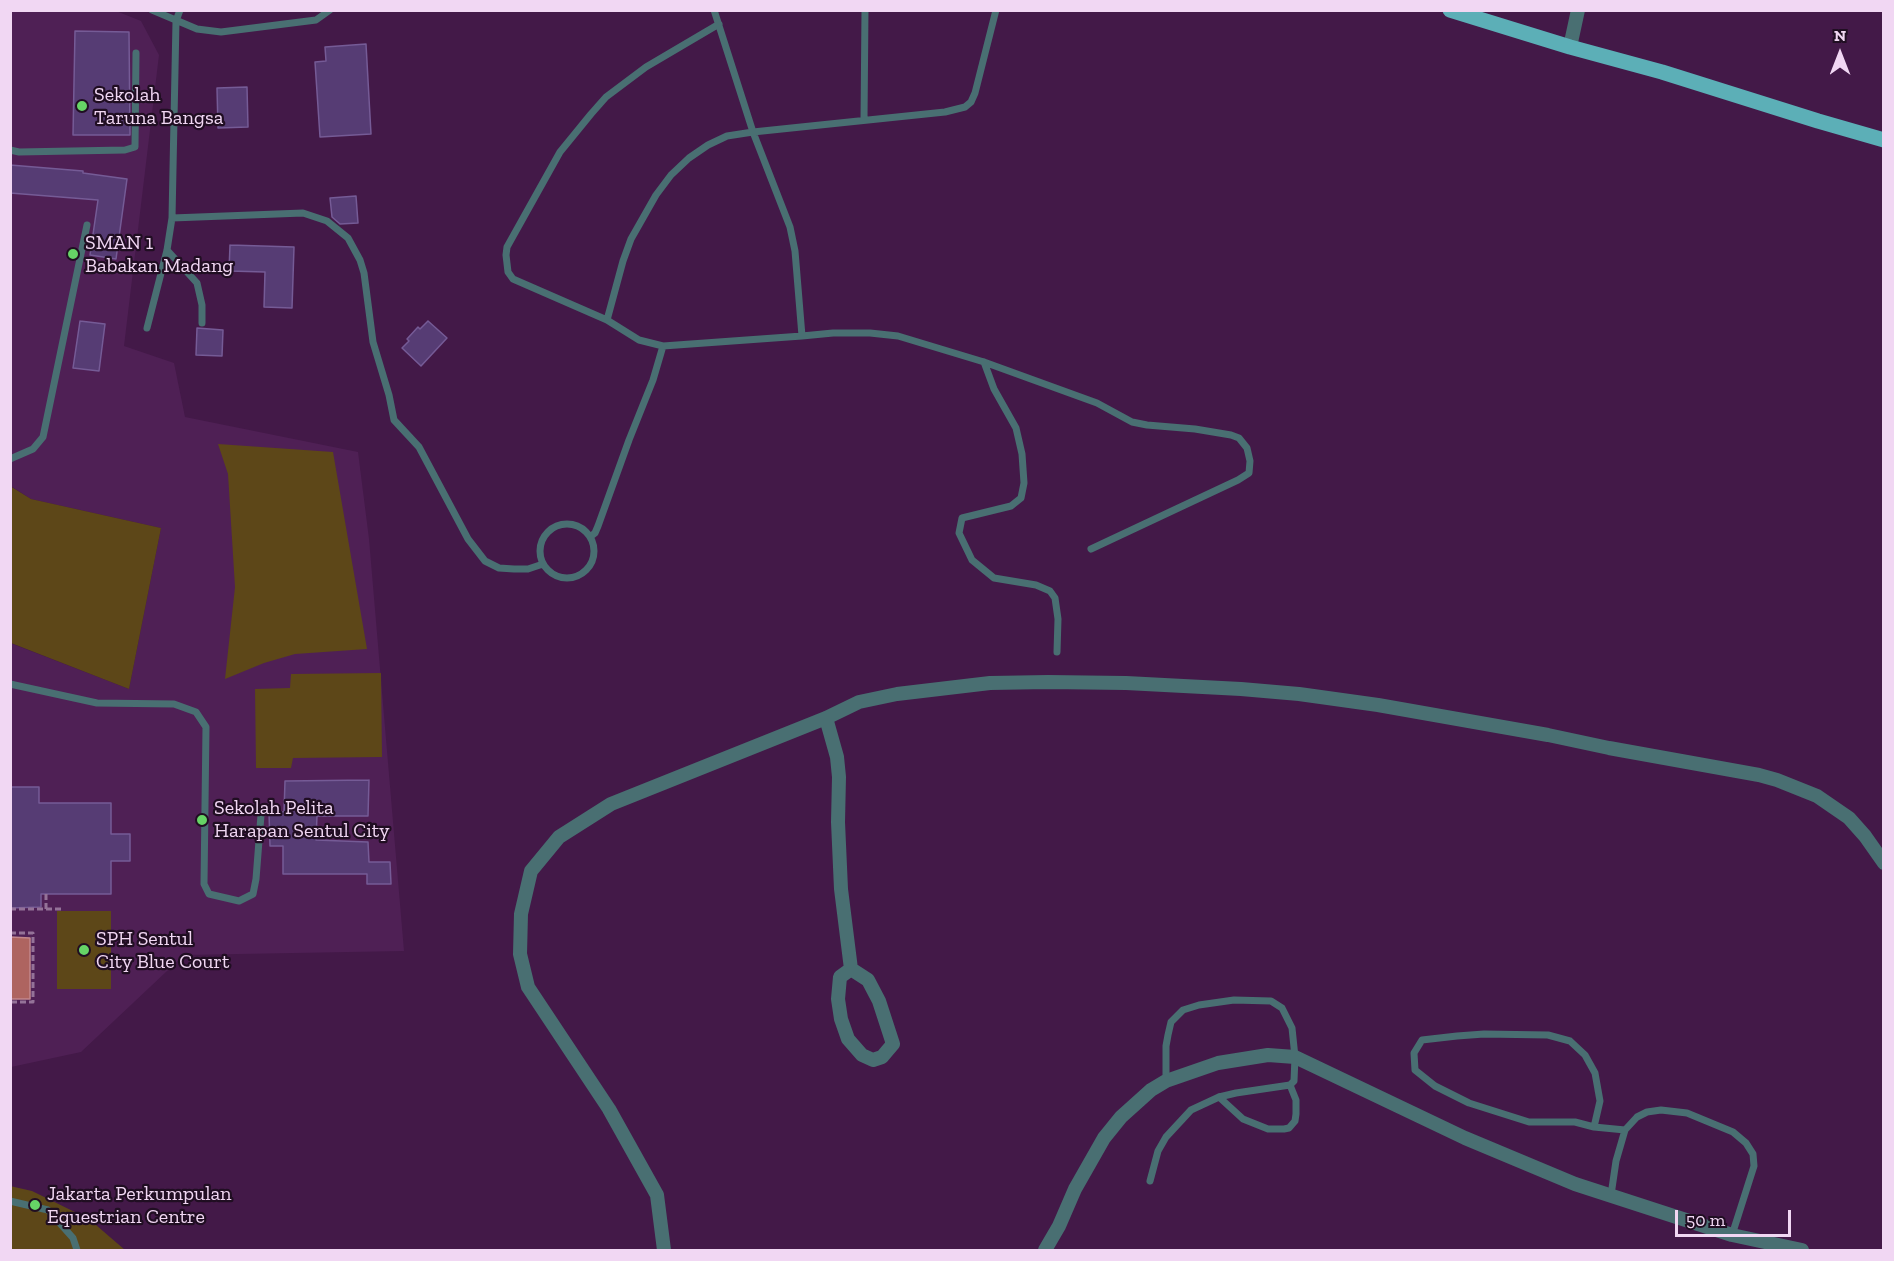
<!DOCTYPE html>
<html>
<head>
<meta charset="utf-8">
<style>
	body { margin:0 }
	#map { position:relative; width:1894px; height:1261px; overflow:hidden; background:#431948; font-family:"Zilla Slab",serif }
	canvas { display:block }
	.frame { position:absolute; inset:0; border:12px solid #f1d7f3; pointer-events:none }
	.north { position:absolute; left:1810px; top:24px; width:60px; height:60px; -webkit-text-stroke:4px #200e22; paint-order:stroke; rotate:0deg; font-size:16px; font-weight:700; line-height:24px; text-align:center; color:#f1d7f3 }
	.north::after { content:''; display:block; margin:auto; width:21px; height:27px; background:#f1d7f3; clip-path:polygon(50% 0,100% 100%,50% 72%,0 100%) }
	.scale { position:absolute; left:1675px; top:1210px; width:116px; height:27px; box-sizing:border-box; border:3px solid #f1d7f3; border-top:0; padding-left:8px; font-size:18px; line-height:21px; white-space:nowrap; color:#f1d7f3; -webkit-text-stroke:4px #200e22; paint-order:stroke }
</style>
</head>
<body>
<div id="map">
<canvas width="1894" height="1261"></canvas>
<div class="frame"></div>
<div class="north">N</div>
<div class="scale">50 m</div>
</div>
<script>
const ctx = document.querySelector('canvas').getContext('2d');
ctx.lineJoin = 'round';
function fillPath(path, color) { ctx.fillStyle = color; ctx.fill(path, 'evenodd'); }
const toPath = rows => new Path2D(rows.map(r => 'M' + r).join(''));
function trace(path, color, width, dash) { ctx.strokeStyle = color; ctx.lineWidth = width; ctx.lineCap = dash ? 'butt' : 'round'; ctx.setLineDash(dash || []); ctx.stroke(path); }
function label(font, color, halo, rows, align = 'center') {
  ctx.font = font + ' "Zilla Slab",serif'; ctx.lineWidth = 4.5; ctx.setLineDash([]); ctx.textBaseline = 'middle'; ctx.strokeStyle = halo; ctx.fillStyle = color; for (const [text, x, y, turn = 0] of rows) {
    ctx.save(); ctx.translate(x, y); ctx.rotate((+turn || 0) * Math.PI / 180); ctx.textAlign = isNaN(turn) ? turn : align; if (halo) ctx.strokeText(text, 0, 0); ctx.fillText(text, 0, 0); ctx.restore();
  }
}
const built = toPath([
	[11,11,116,11,141,21,159,55,124,346,174,363,185,417,358,452,369,539,404,951,184,955,81,1052,11,1067,10,643,129,689,161,528,31,499,11,486]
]);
const green = toPath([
	[218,444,333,452,367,649,295,654,264,663,225,679,235,587,228,474],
	[10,486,31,499,161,528,129,689,11,643],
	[381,673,382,757,293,758,291,768,256,768,255,689,290,688,291,674],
	[57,911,111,911,111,989,57,989],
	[10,1186,32,1191,89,1219,125,1250,11,1250]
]);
const water = toPath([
	[11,937,30,938,30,999,11,999,11,937]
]);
const building = toPath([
	[75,31,129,32,130,135,73,135,75,31],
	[366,44,371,134,320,137,315,62,326,61,325,47,366,44],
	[247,87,248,127,218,128,217,88,247,87],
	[10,165,83,171,83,173,127,179,116,259,90,255,98,200,10,193,10,165],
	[356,196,358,223,340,224,332,217,330,198,356,196],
	[230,245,294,247,292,308,264,307,265,272,229,271,230,245],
	[80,321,105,324,99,371,73,368,80,321],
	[428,321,447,338,421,366,402,348,409,341,407,339,418,327,420,329,428,321],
	[197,328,223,330,222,356,196,355,197,328],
	[369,780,368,816,317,816,316,840,368,842,369,862,390,862,391,884,367,884,367,874,283,874,283,846,270,846,269,812,284,812,285,781,369,780],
	[10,787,39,787,39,803,111,803,111,834,130,834,130,861,111,861,111,894,41,894,41,907,10,908,10,787]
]);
const path = toPath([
	[10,909,46,909,46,894],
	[46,909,62,909,62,911],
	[10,933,33,933,33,1002,10,1002]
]);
const lane = toPath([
	[152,10,197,29,221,32,316,20,330,10],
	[714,10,753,132,790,227,795,251,802,336,833,333,870,333,898,336,984,362,1097,403,1132,422,1147,425,1195,429,1231,435,1239,438,1247,448,1250,461,1249,473,1238,480,1091,549],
	[864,120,865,10],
	[10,150,19,152,125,150,135,147,136,53],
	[172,218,303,213,327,221,348,238,360,260,364,273,373,342,389,395,394,420,419,447,468,539,485,561,499,568,514,569,528,569,543,564],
	[167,250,197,283,202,305,202,323],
	[607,320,623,261,631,239,656,195,671,175,689,158,708,145,727,136,753,132,945,112,965,107,971,102,975,93,996,10],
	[147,328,167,250,172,218,176,21,180,10],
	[663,346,639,340,607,320,513,279,508,272,506,255,507,247,560,152,591,114,606,97,646,67,719,24],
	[984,362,994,389,1016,428,1022,454,1024,483,1021,498,1011,506,962,518,959,533,972,560,994,578,1036,585,1050,591,1055,598,1058,619,1057,652],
	[10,459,33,449,43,437,87,225],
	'540 551a27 27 0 1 1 54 0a27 27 0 1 1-54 0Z',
	[590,537,595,533,598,526,629,440,653,380,663,346,802,336],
	[10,684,97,703,174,704,196,712,206,727,204,884,209,894,239,901,253,894,256,879,261,815],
	[1219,1097,1243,1119,1268,1129,1284,1129,1289,1128,1295,1121,1296,1114,1296,1100,1290,1085],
	[1594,1127,1600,1101,1595,1073,1585,1055,1570,1041,1548,1035,1484,1034,1457,1036,1422,1040,1414,1053,1415,1070,1435,1086,1469,1103,1529,1122,1575,1122,1594,1127,1625,1130],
	[1150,1181,1158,1151,1166,1137,1191,1110,1219,1097,1236,1093,1290,1085,1294,1081,1295,1057,1292,1028,1282,1008,1271,1001,1234,1000,1199,1005,1183,1010,1171,1022,1168,1035,1166,1046,1166,1081],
	[1611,1195,1616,1161,1625,1130,1637,1117,1647,1112,1661,1110,1687,1113,1733,1132,1746,1143,1753,1154,1754,1166,1732,1235],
	[10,1201,48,1210,73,1238,77,1250]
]);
const street = toPath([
	[1570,47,1578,10],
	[826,718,837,757,839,777,838,822,841,889,851,969,840,977,838,999,841,1019,848,1039,862,1055,873,1060,882,1057,893,1044,879,1001,868,980,851,969],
	[664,1250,657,1195,609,1109,528,987,520,954,521,914,531,871,559,837,611,804,826,718,859,702,897,694,990,683,1048,682,1126,683,1241,689,1299,694,1378,705,1548,735,1609,748,1759,775,1777,780,1817,796,1849,818,1865,836,1884,863],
	[1045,1250,1059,1226,1075,1189,1104,1138,1121,1117,1151,1090,1166,1081,1218,1063,1268,1055,1295,1057,1465,1138,1575,1184,1732,1235,1802,1250]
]);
const primary = toPath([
	[1450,10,1570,47,1662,72,1818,121,1884,140]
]);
const markers = [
	[82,106,6,"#66d466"],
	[73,254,6,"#66d466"],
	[202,820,6,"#66d466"],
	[84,950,6,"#66d466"],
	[35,1205,6,"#66d466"]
];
const poiNames = [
	["Sekolah",94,95],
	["Taruna Bangsa",94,118],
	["SMAN 1",85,243],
	["Babakan Madang",85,266],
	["Sekolah Pelita",214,808],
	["Harapan Sentul City",214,831],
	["SPH Sentul",96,939],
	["City Blue Court",96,962],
	["Jakarta Perkumpulan",47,1194],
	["Equestrian Centre",47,1217]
];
fillPath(built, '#4f2055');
fillPath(green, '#5d4718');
fillPath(water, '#ae6460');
trace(water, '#c2868c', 1.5);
fillPath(building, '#563c74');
trace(building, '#755b96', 1.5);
trace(path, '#947298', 3, [6, 3]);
trace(lane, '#496f72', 7);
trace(street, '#496f72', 14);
trace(primary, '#5cafb7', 15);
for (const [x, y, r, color] of markers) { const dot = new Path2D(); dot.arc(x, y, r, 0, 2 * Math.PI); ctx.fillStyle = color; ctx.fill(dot); trace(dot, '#200e22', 2); }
label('20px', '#f1d7f3', '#200e22', poiNames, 'left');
</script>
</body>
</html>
